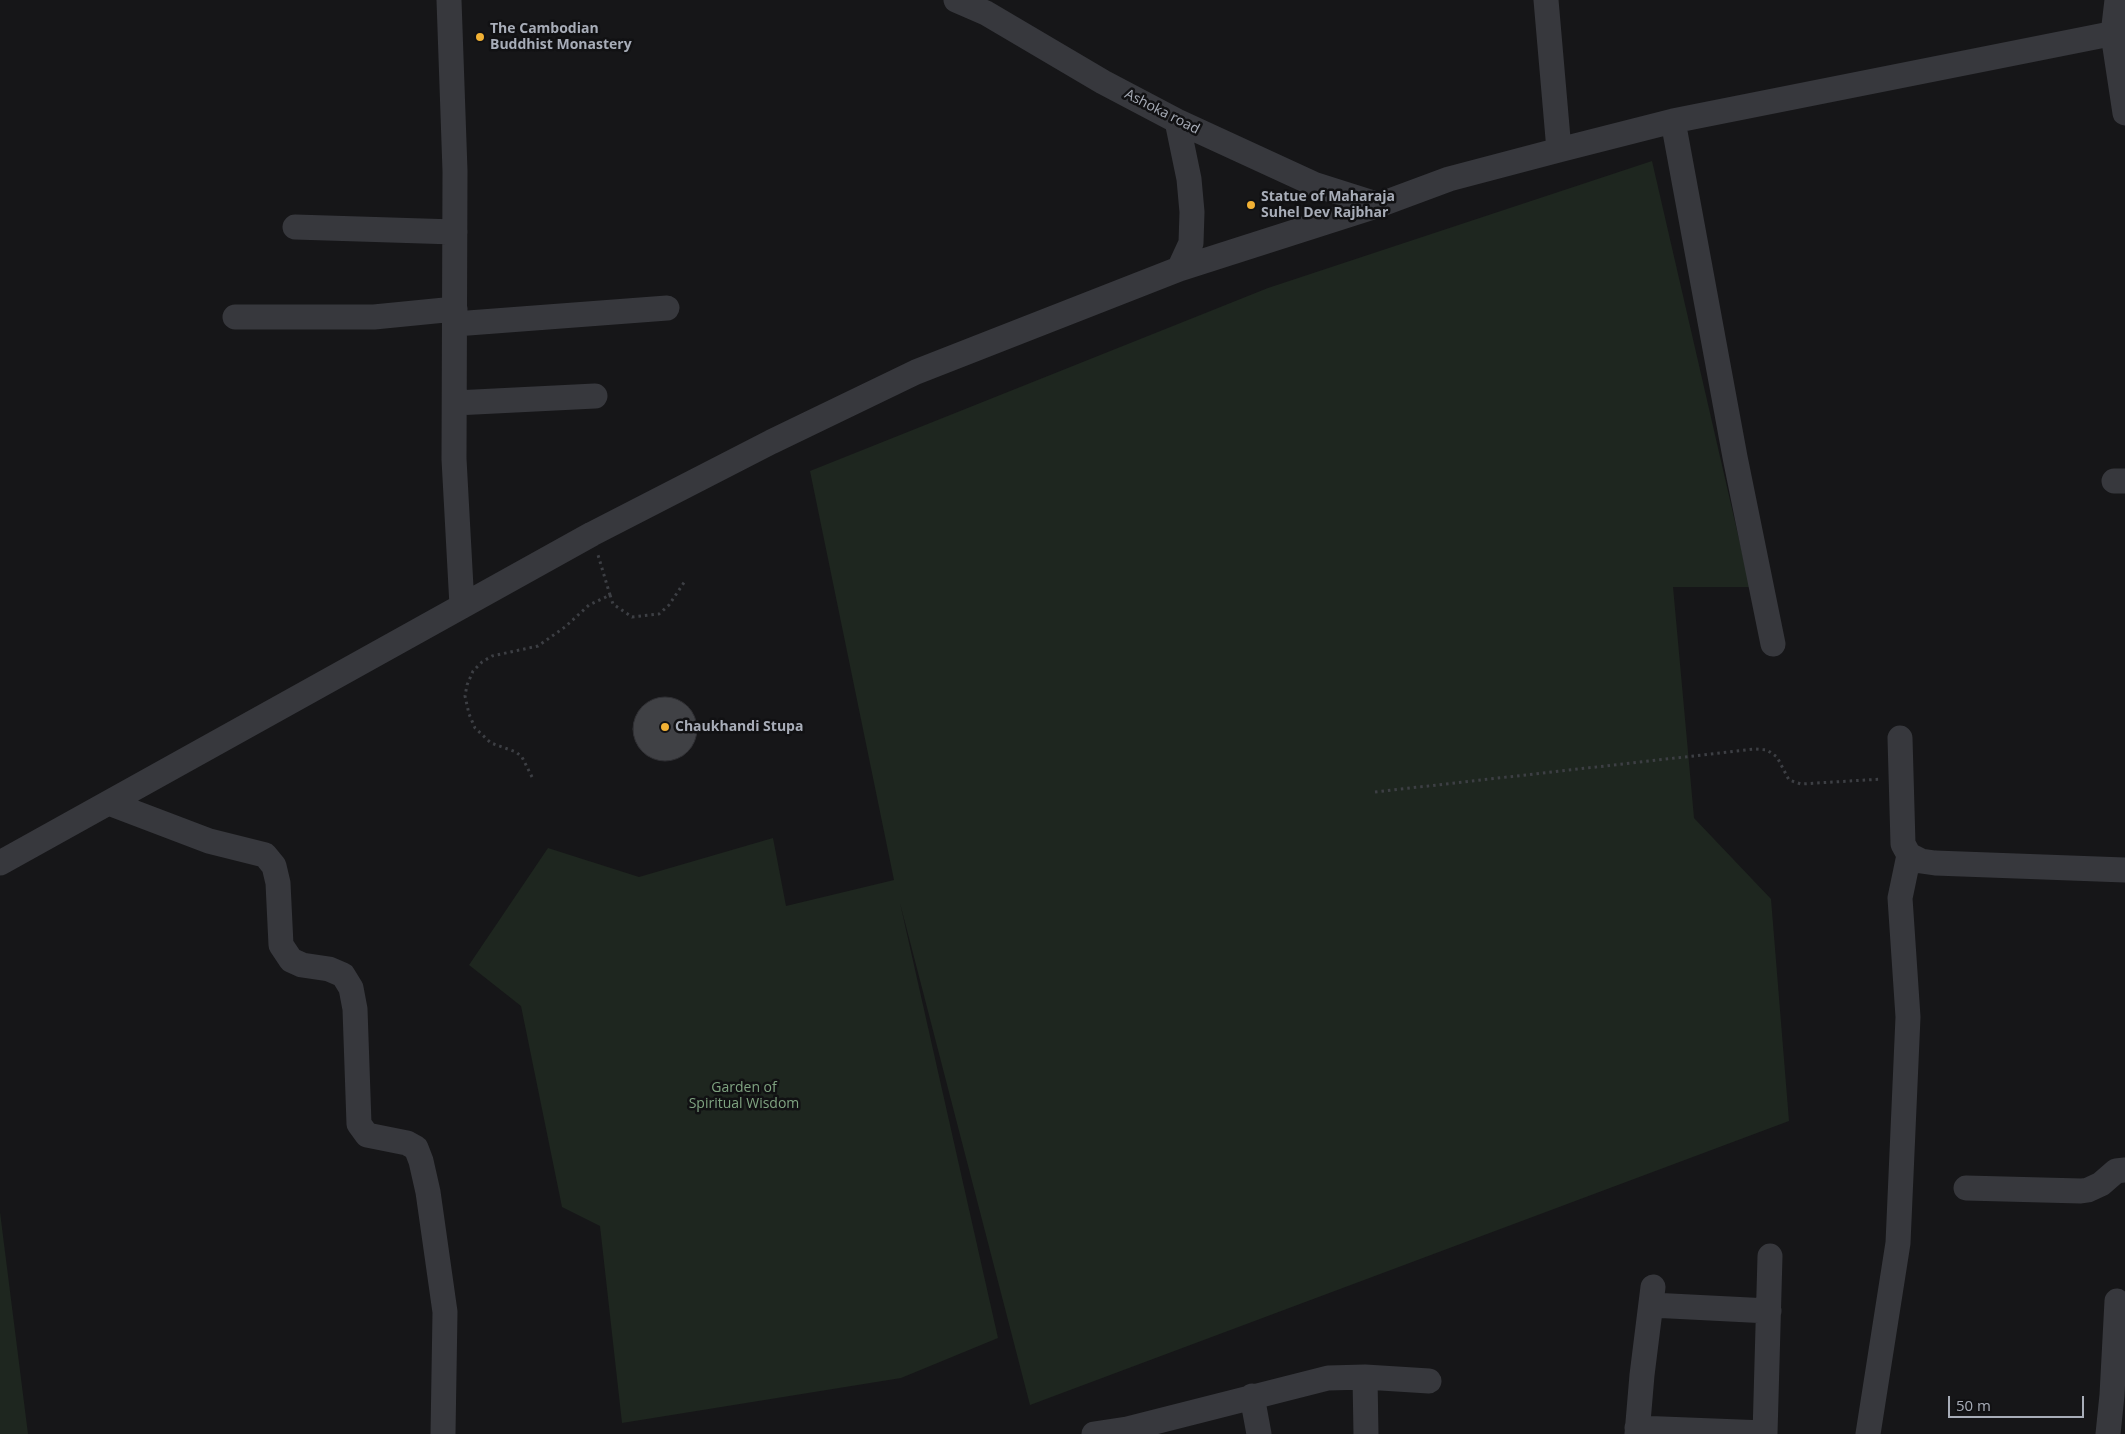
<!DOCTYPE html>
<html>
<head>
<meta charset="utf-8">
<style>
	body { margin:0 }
	#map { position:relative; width:2125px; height:1434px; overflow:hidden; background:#161618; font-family:"Open Sans",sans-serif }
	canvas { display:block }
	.scale { position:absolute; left:1948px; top:1396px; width:136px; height:22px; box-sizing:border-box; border:2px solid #a8adb8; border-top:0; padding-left:6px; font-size:15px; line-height:18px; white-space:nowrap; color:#a8adb8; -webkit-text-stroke:4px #111113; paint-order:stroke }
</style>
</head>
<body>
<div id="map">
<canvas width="2125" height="1434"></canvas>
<div class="scale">50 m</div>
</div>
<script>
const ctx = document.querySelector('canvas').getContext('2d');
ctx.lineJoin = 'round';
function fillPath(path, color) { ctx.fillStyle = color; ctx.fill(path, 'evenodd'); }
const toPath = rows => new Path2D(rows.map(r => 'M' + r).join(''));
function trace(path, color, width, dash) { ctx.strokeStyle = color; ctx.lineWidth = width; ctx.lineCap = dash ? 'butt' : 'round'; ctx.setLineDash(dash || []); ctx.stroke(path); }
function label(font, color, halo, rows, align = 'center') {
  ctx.font = font + ' "Open Sans",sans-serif'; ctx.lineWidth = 5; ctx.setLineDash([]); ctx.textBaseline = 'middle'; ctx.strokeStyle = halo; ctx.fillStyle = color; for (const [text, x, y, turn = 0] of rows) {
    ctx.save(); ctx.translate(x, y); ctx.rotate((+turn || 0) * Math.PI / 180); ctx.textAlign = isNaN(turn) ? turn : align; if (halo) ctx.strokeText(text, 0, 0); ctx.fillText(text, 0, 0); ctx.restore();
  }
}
const green = toPath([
	[1652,161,1750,587,1673,587,1694,818,1771,899,1789,1121,1030,1405,900,903,998,1338,901,1378,622,1423,600,1226,562,1207,521,1006,469,965,548,848,639,877,773,838,786,906,894,880,810,471,1268,288],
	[0,1212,3,1236,28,1434,0,1434]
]);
const building = toPath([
	'633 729a32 32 0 1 1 64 0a32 32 0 1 1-64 0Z'
]);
const path = toPath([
	[610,595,613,604,632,617,659,614,669,605,685,581],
	[532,777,522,757,516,752,491,743,475,728,469,714,465,696,467,685,473,671,482,662,492,656,538,646,565,627,589,605,610,595,598,555],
	[1375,792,1755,749,1767,750,1777,757,1789,780,1801,784,1882,779]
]);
const minor = toPath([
	[449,0,455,171,454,459,462,606],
	[956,0,986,13,1103,82,1177,121,1316,185,1379,205],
	[1546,0,1559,150],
	[2117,0,2113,34,2125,113],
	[1177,121,1189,179,1192,212,1191,243,1179,269],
	[1673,121,1735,457,1773,644],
	[295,227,455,232],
	[235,317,374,317,455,309],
	[455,324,667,308],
	[455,403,595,396],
	[2114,481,2125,481],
	[1900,738,1903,844,1909,855,1921,861,1935,863,2125,870],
	[109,803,209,841,265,855,274,866,278,883,281,945,291,960,302,965,329,969,343,975,351,988,355,1009,359,1124,367,1135,407,1143,416,1148,421,1161,428,1192,445,1312,443,1434],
	[0,863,592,534,771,442,916,372,1179,269,1379,205,1449,179,1559,150,1673,121,2125,31],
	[1966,1188,2081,1191,2088,1190,2101,1184,2116,1171,2125,1170],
	[1651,1305,1769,1311],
	[1365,1377,1366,1434],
	[1252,1396,1259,1434],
	[1637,1428,1765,1433],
	[1094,1434,1127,1429,1328,1378,1365,1377,1429,1381],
	[1637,1434,1642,1375,1653,1287],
	[1765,1434,1770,1256],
	[1868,1434,1898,1243,1908,1017,1900,898,1909,855],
	[2108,1434,2112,1395,2117,1301]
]);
const markers = [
	[480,37,5,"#f2b134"],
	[1251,205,5,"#f2b134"],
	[665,727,5,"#f2b134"]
];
const poiNames = [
	["The Cambodian",490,29],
	["Buddhist Monastery",490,45],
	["Statue of Maharaja",1261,197],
	["Suhel Dev Rajbhar",1261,213],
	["Chaukhandi Stupa",675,727]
];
const streetNames = [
	["Ashoka road",1162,112,27]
];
const parkNames = [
	["Garden of",744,1088],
	["Spiritual Wisdom",744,1104]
];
fillPath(green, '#1e261f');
fillPath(building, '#404145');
trace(building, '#303034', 1);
trace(path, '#3d3f44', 3, [2.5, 4]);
trace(minor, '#37383d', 25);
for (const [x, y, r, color] of markers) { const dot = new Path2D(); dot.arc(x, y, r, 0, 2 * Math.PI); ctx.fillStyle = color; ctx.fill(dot); trace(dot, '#111113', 2); }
label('bold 14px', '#a8adb8', '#111113', poiNames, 'left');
label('14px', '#a8adb8', '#111113', streetNames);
label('14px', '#7fa381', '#111113', parkNames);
</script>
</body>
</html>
